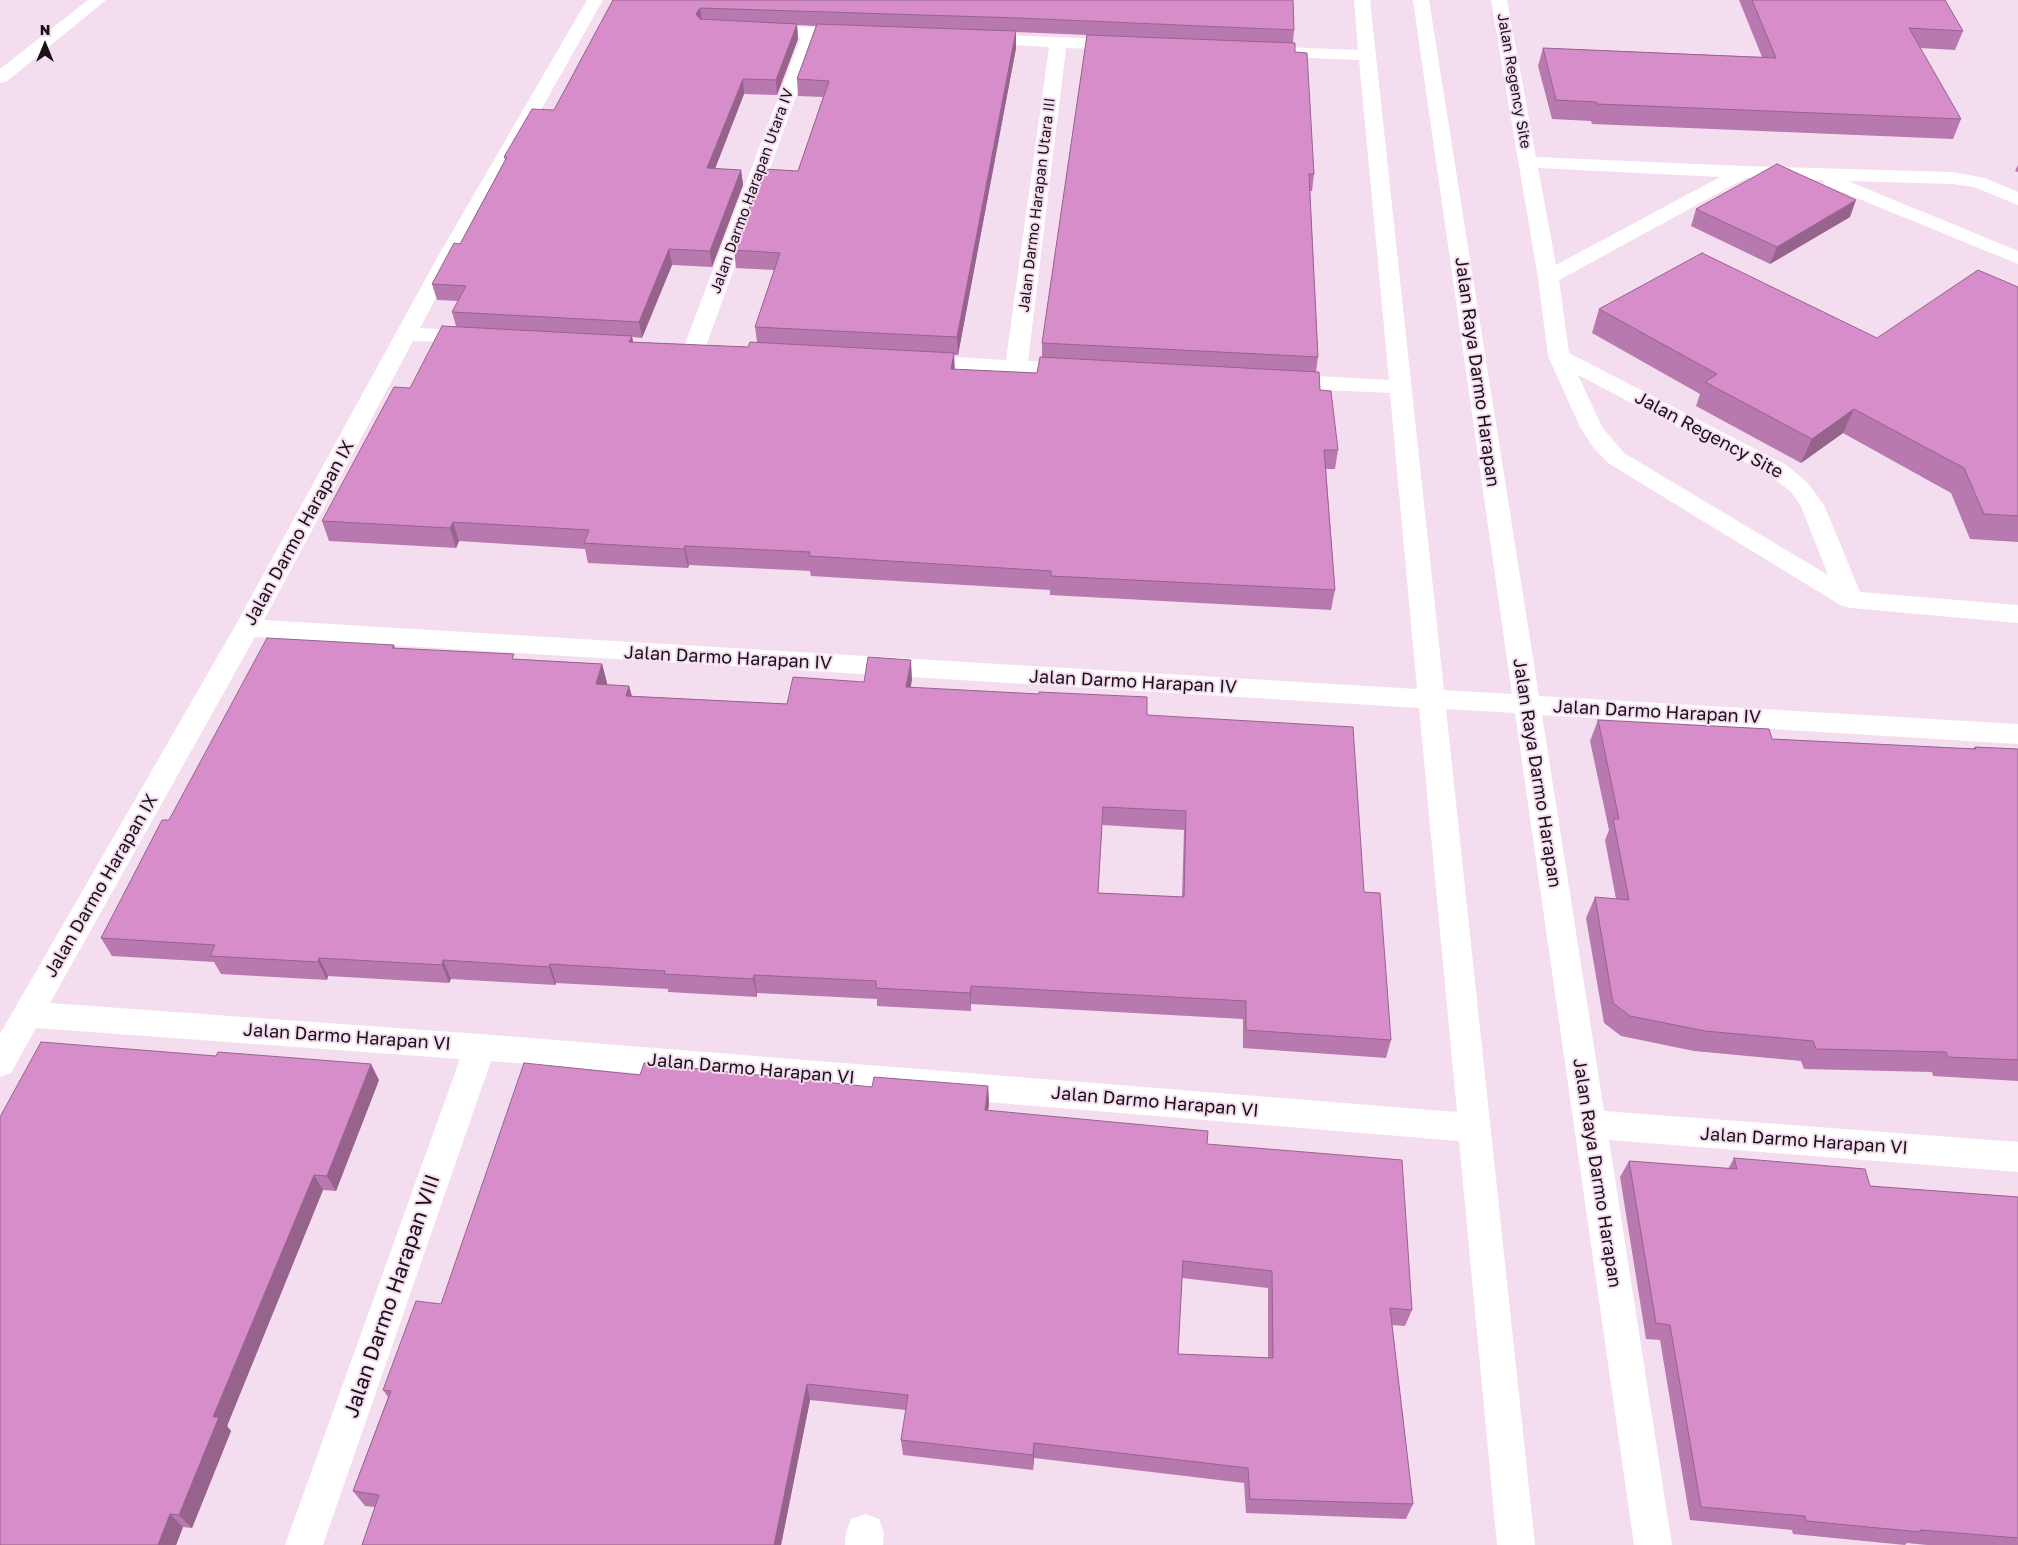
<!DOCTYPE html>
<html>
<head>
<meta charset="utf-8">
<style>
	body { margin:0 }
	#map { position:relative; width:2018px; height:1545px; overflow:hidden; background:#f5ddf0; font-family:"Golos Text",sans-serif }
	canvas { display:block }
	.north { position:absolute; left:20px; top:20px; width:50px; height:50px; -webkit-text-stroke:4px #f5ddf0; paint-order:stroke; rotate:0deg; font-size:14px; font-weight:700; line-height:20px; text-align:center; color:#191118 }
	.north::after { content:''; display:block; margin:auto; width:18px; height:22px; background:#191118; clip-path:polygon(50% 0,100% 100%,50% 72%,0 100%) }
</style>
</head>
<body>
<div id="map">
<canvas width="2018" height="1545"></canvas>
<div class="north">N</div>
</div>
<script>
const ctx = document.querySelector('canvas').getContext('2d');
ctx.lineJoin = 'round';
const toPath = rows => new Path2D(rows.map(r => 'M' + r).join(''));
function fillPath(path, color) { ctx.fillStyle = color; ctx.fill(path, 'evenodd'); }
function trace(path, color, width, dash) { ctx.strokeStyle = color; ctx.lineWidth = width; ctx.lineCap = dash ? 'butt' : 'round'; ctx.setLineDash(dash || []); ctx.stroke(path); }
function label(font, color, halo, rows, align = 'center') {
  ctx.font = font + ' "Golos Text",sans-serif'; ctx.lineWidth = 4; ctx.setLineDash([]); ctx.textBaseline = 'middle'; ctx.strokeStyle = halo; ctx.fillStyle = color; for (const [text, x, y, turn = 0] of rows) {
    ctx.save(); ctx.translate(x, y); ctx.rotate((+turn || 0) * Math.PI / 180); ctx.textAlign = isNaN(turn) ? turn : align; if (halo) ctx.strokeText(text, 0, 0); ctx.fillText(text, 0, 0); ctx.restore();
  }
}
const minor = toPath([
	[88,0,106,0,6,82,0,83,0,69,88,0],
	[587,0,603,0,457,258,420,328,476,331,484,332,487,337,484,342,476,343,413,341,264,620,1417,689,1390,393,1282,388,1274,386,1271,381,1274,376,1282,374,1389,380,1359,60,1259,56,1253,55,1250,51,1253,47,1259,46,1358,50,1354,0,1370,0,1444,690,1512,694,1413,0,1429,0,1539,696,2018,724,2018,744,1542,715,1604,1111,2018,1142,2018,1172,1609,1140,1672,1545,1634,1545,1515,713,1446,709,1535,1545,1497,1545,1459,1141,491,1061,323,1545,285,1545,460,1059,36,1028,11,1073,0,1077,0,1034,234,628,437,258,587,0],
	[255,637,1419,708,1457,1112,480,1034,50,1003,255,637],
	[1491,0,1507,0,1536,157,1743,166,1952,172,1985,178,2018,192,2018,205,1974,187,1952,184,1848,181,2018,251,2018,264,1825,185,1823,180,1746,178,1559,280,1569,353,1786,465,1807,482,1824,505,1860,592,2018,605,2018,623,1851,608,1842,606,1608,463,1593,447,1580,427,1548,356,1538,278,1491,0],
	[1538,168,1720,177,1556,265,1538,168],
	[1578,375,1770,475,1791,492,1801,506,1828,575,1624,453,1602,427,1578,375],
	[759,25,851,29,857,30,859,34,857,38,851,39,817,38,705,349,702,354,694,355,686,354,683,349,801,37,753,34,751,30,753,26,759,25],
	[979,34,1124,40,1130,41,1133,45,1130,49,1124,50,1066,48,1028,361,1083,365,1086,370,1083,375,1075,377,918,367,910,366,907,361,910,356,918,355,1006,360,1049,47,973,43,970,39,973,35,979,34],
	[865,1514,879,1519,884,1533,883,1545,845,1545,846,1533,851,1519,865,1514]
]);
const wall = toPath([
	[613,0,1294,30,1293,43,1295,52,1314,174,1312,191,1310,191,1318,357,1316,372,1320,390,1338,450,1335,469,1326,469,1335,590,1331,610,1050,595,1050,590,811,576,810,571,689,565,688,568,588,563,585,549,459,541,456,548,329,541,322,521,410,388,456,326,452,312,458,301,437,300,432,284,460,244,505,160,504,157,554,110],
	[797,25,816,26,797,79,798,96,823,97,798,171,734,250,736,268,774,270,755,327,757,342,748,347,633,342,632,337,642,338,672,265,712,267,743,185,741,170,715,169,744,94,777,95,798,39],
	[1016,32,1087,35,1042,343,1042,357,1037,373,954,369,954,355,958,355,1016,48],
	[1739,0,1945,0,1963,31,1955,50,1920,48,1961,119,1953,139,1592,124,1591,121,1552,119,1538,66,1543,48,1762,57],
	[2018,165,2018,172,2015,171],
	[1696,209,1850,217,1770,264,1691,226],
	[2018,287,2018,542,1970,539,1951,493,1843,433,1801,463,1696,406,1700,394,1592,333,1599,309,1877,338],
	[394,645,395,648,515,659,602,664,607,683,607,685,629,686,632,696,787,704,864,682,912,679,910,687,1147,715,1364,892,1391,1040,1386,1058,1243,1048,1243,1019,971,1004,971,1011,877,1006,877,999,757,993,757,997,668,992,668,989,556,983,555,985,451,979,449,983,328,976,327,980,221,974,214,962,112,956,101,938,169,820],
	[1102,825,1184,830,1182,897,1098,893],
	[1598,720,1772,739,1973,749,1975,747,2018,749,2018,1081,1933,1076,1932,1072,1804,1069,1801,1061,1694,1051,1621,1036,1604,1023,1586,918,1595,897,1616,899,1605,840,1609,830,1590,741],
	[640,1075,872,1087,988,1086,989,1104,988,1111,1207,1144,1412,1310,1405,1326,1392,1325,1413,1504,1406,1519,1246,1513,1244,1483,1034,1458,1033,1470,903,1455,901,1440,906,1410,810,1400,781,1545,362,1545,375,1507,365,1506,353,1491,388,1397,383,1390,441,1304],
	[1182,1278,1268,1288,1268,1358,1178,1354],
	[379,1080,336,1191,323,1190,227,1426,231,1431,192,1528,183,1527,176,1545,0,1545],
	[1734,1158,1870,1186,2018,1197,2018,1545,1927,1545,1907,1543,1905,1545,1793,1534,1792,1530,1690,1520,1660,1340,1646,1339,1620,1177,1629,1161,1728,1169]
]);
const shadedWall = toPath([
	[700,8,702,22,696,14],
	[797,24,798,39,777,95,776,80],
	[1016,31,1016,48,958,355,957,337],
	[743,79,744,94,709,184,707,168],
	[741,170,743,185,712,267,710,251],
	[1856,200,1850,217,1770,264,1777,247],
	[669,249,672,265,642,338,639,322],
	[632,336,635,355,629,342],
	[954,353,955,372,951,369],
	[1854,409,1843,433,1801,463,1812,439],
	[453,522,459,541,456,548,450,528],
	[685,546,689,565,688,568,684,549],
	[911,660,912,679,908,706,906,687],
	[602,664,607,683,600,703,596,684],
	[629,686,634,705,626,696],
	[319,958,328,976,327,980,318,962],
	[443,960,451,979,449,983,442,965],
	[550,964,556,983,555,985,549,967],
	[754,975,757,993,757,997,753,979],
	[971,986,971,1011,970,993],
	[371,1064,379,1080,336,1191,327,1176],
	[988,1086,989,1104,985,1128,985,1110],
	[314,1175,323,1190,227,1426,231,1431,192,1528,179,1515,213,1417],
	[807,1384,810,1400,781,1545,774,1545],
	[1034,1443,1034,1458,1033,1470,1033,1455],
	[170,1514,183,1527,176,1545,158,1545]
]);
const building = toPath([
	[613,0,1293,0,1294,30,1019,18,700,8,696,14,700,19,797,24,776,80,743,79,707,168,741,170,710,251,669,249,639,322,452,312,466,286,432,284,454,243,460,244,507,157,504,157,532,109,554,110,613,0],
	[1752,0,1945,0,1963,31,1909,28,1961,119,1597,104,1596,102,1556,100,1543,48,1776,58,1752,0],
	[817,24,1016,31,957,337,755,327,780,253,734,250,764,169,798,171,829,81,797,79,817,24],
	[1087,35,1295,43,1295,52,1307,53,1314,174,1309,174,1318,357,1042,343,1087,35],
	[1777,164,1856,200,1777,247,1696,209,1777,164],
	[1702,253,1877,338,1978,270,2018,287,2018,516,1984,514,1964,468,1854,409,1812,439,1705,382,1717,374,1599,309,1702,253],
	[442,326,632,336,629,342,748,347,750,342,954,353,951,369,1037,373,1040,357,1319,372,1320,390,1331,391,1338,450,1324,450,1335,590,1051,576,1051,571,809,556,810,552,685,546,684,549,584,543,589,530,453,522,450,528,322,521,394,387,410,388,442,326],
	[267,638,394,645,392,648,514,654,512,659,602,664,596,684,629,686,626,696,787,704,793,677,864,682,868,657,911,660,906,687,1039,694,1039,692,1147,697,1147,715,1353,727,1364,892,1380,893,1391,1040,1246,1030,1246,1001,971,986,970,993,876,988,876,981,754,975,753,979,664,974,665,971,550,964,549,967,443,960,442,965,319,958,318,962,210,956,215,945,101,938,162,820,169,820,267,638],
	[1103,807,1186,811,1184,897,1098,893,1103,807],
	[1598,720,1769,729,1772,739,1976,749,1975,747,2018,749,2018,1060,1948,1057,1946,1052,1816,1049,1813,1041,1705,1031,1630,1016,1613,1003,1595,897,1629,900,1613,819,1619,819,1598,720],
	[41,1042,216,1056,218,1052,371,1064,327,1176,314,1175,213,1417,219,1417,179,1515,170,1514,158,1545,0,1545,0,1117,41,1042],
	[524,1063,640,1075,644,1063,872,1087,874,1077,988,1086,985,1110,1208,1131,1207,1144,1402,1160,1412,1310,1390,1308,1413,1504,1250,1499,1248,1468,1034,1443,1033,1455,901,1440,908,1395,807,1384,774,1545,362,1545,379,1495,353,1491,391,1391,383,1390,416,1301,441,1304,524,1063],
	[1183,1261,1272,1271,1273,1358,1178,1354,1183,1261],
	[1734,1158,1865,1169,1870,1186,2018,1197,2018,1538,1920,1530,1920,1532,1806,1521,1805,1516,1701,1507,1670,1325,1656,1323,1629,1161,1737,1169,1734,1158]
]);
const farStreetnames = [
	["Jalan Regency Site",1514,81,80],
	["Jalan Darmo Harapan Utara IV",752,191,-70],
	["Jalan Darmo Harapan Utara III",1037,205,-83]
];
const streetNames = [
	["Jalan Raya Darmo Harapan",1477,372,82],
	["Jalan Regency Site",1709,435,28],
	["Jalan Darmo Harapan IX",299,533,-61],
	["Jalan Darmo Harapan IV",728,658,3],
	["Jalan Darmo Harapan IV",1133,682,3],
	["Jalan Darmo Harapan IV",1657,712,3],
	["Jalan Raya Darmo Harapan",1537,773,81],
	["Jalan Darmo Harapan IX",101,886,-60],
	["Jalan Darmo Harapan VI",347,1037,4],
	["Jalan Darmo Harapan VI",751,1069,5],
	["Jalan Darmo Harapan VI",1155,1102,5],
	["Jalan Darmo Harapan VI",1804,1141,4],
	["Jalan Raya Darmo Harapan",1597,1173,81]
];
const nearStreetnames = [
	["Jalan Darmo Harapan VIII",392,1296,-71]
];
fillPath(minor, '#fff');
fillPath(wall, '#b879ae');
fillPath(shadedWall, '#96638d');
fillPath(building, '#d68dca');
trace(building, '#96638d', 1);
label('15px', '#191118', '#f5ddf0', farStreetnames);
label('18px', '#191118', '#f5ddf0', streetNames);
label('21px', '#191118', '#f5ddf0', nearStreetnames);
</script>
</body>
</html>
